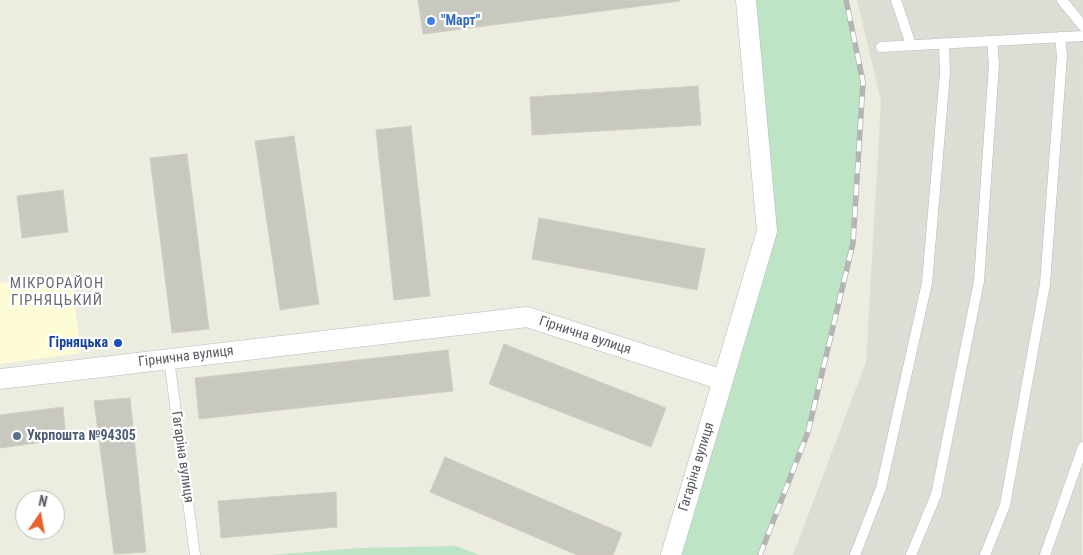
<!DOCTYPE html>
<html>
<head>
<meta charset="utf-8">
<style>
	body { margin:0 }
	#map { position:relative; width:1083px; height:555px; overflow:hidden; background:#ecece1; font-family:"Roboto Condensed",sans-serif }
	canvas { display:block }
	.north { position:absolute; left:15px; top:490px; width:50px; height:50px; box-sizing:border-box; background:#fff; border:1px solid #bdbdc0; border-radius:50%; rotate:12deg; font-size:14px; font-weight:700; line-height:20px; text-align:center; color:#595b62 }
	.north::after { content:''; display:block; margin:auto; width:18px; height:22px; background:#e8602c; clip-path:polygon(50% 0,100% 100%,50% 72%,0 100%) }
</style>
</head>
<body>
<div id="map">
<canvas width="1083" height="555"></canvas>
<div class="north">N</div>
</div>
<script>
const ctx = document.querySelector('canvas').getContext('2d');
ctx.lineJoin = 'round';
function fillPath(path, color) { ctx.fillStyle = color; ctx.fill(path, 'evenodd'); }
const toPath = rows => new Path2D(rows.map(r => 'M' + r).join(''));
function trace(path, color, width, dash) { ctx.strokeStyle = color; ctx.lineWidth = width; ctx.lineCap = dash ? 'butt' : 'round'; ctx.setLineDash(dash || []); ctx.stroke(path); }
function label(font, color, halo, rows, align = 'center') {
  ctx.font = font + ' "Roboto Condensed",sans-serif'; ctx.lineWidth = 4.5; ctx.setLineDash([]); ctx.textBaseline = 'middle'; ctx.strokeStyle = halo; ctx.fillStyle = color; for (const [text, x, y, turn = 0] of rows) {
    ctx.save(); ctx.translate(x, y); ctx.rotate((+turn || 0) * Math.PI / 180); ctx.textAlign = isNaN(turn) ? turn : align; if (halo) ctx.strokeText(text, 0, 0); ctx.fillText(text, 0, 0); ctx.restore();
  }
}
const commercial = toPath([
	[71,274,81,353,0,364,0,283]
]);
const industrial = toPath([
	[857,0,1083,0,1082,555,793,555,866,362,881,101]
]);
const green = toPath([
	[746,0,846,0,863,82,853,243,808,432,760,555,671,555,767,231],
	[456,546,479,555,271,555,359,548]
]);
const building = toPath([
	[418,0,679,0,680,1,423,34,418,0],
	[698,86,701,125,532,135,530,97,698,86],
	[411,126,430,296,394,300,376,130,411,126],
	[294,136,319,304,280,310,255,141,294,136],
	[187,154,209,329,172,333,150,158,187,154],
	[63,190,68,232,22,238,17,196,63,190],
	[539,218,705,249,697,290,532,259,539,218],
	[504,344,666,408,651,447,489,384,504,344],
	[448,350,453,391,199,419,195,378,448,350],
	[130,398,146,552,114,554,94,401,130,398],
	[63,407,66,439,0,448,0,415,63,407],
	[445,457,622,533,613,555,577,555,430,492,445,457],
	[336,492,337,527,221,538,218,501,336,492]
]);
const service = toPath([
	[896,0,911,45],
	[1062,0,1083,26],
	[881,47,1083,36],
	[169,359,195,555],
	[855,555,881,488,927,283,945,73,944,43],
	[911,555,936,495,979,281,994,64,992,41],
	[985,555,1005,505,1045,284,1062,56,1060,37],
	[1045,555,1083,447]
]);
const minor = toPath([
	[0,379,527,317,723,380,767,231,746,0],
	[671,555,723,380]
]);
const rail = toPath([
	[760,555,808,432,853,243,863,82,846,0]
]);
const markers = [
	[431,21,5,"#3f7fe0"],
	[118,343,5,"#1a4fb4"],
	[17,436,5,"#5c6f8a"]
];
const shopNames = [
	["\"Март\"",441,21]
];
const streetNames = [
	["Гірнична вулиця",585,336,18],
	["Гірнична вулиця",186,357,-7],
	["Гагаріна вулиця",182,457,82],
	["Гагаріна вулиця",697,467,-73]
];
const transitNames = [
	["Гірняцька",108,343]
];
const serviceNames = [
	["Укрпошта №94305",27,436]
];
const neighbourhoodNames = [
	["МІКРОРАЙОН",57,284],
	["ГІРНЯЦЬКИЙ",57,301]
];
fillPath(commercial, '#fdfcd5');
fillPath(industrial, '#ddddd5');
fillPath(green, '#bde4c5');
fillPath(building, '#c9c8c0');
trace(building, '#d1cfbf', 1);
trace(service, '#b9bac0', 11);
trace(minor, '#b9bac0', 21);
trace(service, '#fff', 10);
trace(minor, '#fff', 20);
trace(rail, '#b4b4b5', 5.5);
trace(rail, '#fff', 4, [11]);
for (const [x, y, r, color] of markers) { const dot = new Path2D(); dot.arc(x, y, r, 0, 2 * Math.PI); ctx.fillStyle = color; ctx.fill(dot); trace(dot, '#fff', 2); }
label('bold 14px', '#366cbe', '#fff', shopNames, 'left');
label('14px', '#595b62', '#fff', streetNames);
label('bold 14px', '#164399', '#fff', transitNames, 'right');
label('bold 14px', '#4e5e75', '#fff', serviceNames, 'left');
ctx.letterSpacing = '1px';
label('15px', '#6a6d74', '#fff', neighbourhoodNames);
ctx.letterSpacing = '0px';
</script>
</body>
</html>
